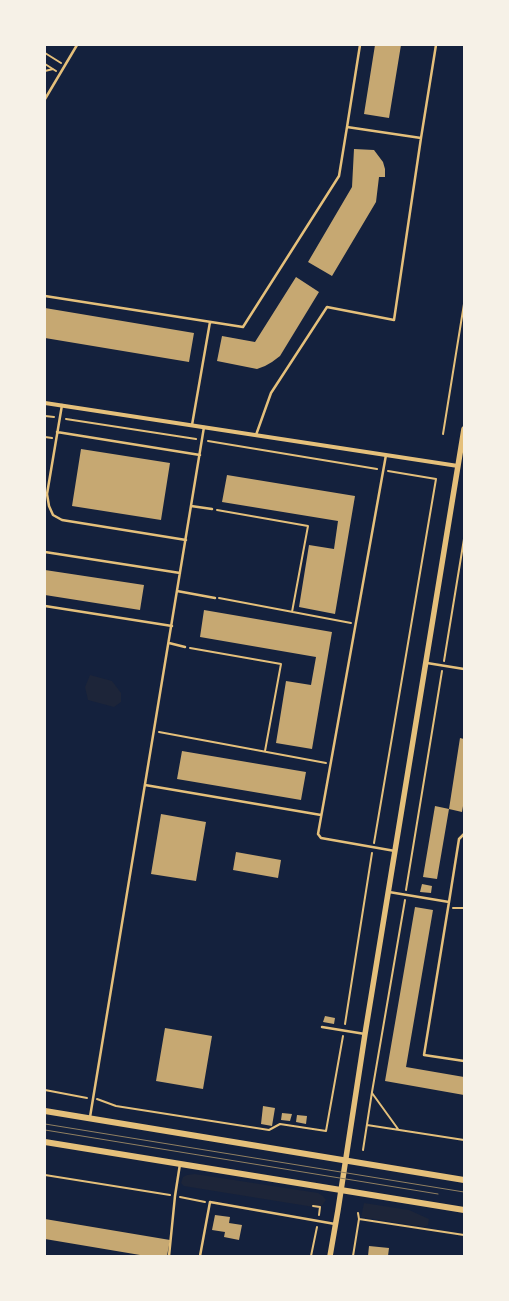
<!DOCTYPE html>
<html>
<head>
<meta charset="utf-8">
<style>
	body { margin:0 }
	#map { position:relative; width:509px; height:1301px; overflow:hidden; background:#14213d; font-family:Spectral,serif }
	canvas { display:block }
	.frame { position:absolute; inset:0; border:46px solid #f6f1e7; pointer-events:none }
</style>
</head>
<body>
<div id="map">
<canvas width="509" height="1301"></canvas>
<div class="frame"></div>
</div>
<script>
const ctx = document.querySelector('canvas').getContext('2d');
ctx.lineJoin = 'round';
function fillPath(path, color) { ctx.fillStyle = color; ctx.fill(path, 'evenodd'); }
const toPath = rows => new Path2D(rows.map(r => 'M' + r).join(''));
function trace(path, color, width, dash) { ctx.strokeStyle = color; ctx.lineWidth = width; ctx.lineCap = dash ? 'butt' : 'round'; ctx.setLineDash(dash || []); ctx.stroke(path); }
const green = toPath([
	[90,675,112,681,121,693,121,702,114,707,88,700,85,687],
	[195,1174,318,1193,323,1196,326,1200,320,1208,196,1188,184,1186,181,1183,183,1177,187,1175],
	[364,1203,409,1210,429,1219,428,1225,425,1227,361,1217]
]);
const building = toPath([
	[375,45,401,45,389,118,364,114],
	[354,149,374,150,383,162,385,169,385,177,379,177,376,202,332,276,308,262,352,187],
	[296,277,319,292,280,356,272,362,265,366,257,369,217,361,222,336,255,342],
	[45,308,194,333,189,362,45,338],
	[81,449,170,463,161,520,72,506],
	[227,475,355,496,335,614,299,607,309,545,334,549,338,521,222,502],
	[45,570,144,585,140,610,45,595],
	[204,610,332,632,312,749,276,743,286,681,311,685,316,657,200,637],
	[460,738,464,739,464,800,462,812,449,809,437,879,423,877,435,806,449,809],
	[182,751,306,772,301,800,177,779],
	[161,814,206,822,196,881,151,874],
	[236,852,281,860,278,878,233,870],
	[422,884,432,886,431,893,420,892],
	[415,907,433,910,406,1067,464,1077,464,1095,385,1081],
	[325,1016,335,1018,334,1024,323,1022],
	[165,1028,212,1036,203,1089,156,1081],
	[263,1106,275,1108,272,1126,261,1124],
	[282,1113,292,1114,290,1121,281,1120],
	[297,1115,307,1116,306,1124,296,1122],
	[215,1215,230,1217,229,1223,242,1225,239,1240,224,1237,225,1232,212,1230],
	[45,1219,170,1240,167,1256,146,1256,45,1239],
	[369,1246,389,1248,388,1256,368,1256]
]);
const path = toPath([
	[45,53,61,63],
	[45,64,56,71],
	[45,71,53,69],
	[45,416,54,417],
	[66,419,196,439],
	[443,434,464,304],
	[45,437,52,438],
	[208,441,377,469],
	[217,510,308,526,292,612],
	[219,598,351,623],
	[190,648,281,664,265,751],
	[444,661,464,539],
	[159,732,326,763],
	[374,843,436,479,388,471],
	[406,890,442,671],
	[453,908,464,908],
	[345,1024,372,853],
	[45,1090,87,1098],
	[372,1093,398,1129],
	[97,1099,116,1106,269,1130,280,1124,326,1131,343,1036],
	[367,1125,464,1140],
	[363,1150,372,1092,405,900],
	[45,1175,170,1195],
	[180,1197,205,1202],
	[313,1206,320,1207,319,1215],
	[359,1219,464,1235],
	[311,1256,317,1227],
	[353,1256,359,1219,358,1213]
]);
const service = toPath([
	[360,45,347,127,421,138,436,45],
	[45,99,77,45],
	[45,296,243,327,339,176,347,127],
	[62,405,47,494,49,506,53,515,62,520,186,540],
	[192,425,210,322],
	[57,432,200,455],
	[256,435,271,393,327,307,394,320,421,138],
	[386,455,318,834,321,838,395,851],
	[191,506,212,509],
	[45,552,180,573],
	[177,591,215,598],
	[45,606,172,626],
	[169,643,185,647],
	[427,663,464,669],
	[145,785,321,815],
	[389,892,449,902,459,839,464,834],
	[449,902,424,1055,464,1061],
	[322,1027,365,1034],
	[90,1117,204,427],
	[169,1256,175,1196,180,1164],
	[200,1256,210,1202,335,1224]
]);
const minor = toPath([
	[45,403,458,466]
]);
const tertiary = toPath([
	[330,1256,338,1210,365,1034,464,429]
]);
const secondary = toPath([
	[45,1111,464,1180],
	[45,1142,464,1210]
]);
const tram = toPath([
	[45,1124,464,1192],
	[45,1130,438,1194]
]);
fillPath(green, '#1d2539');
fillPath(building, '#c6a872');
trace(path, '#e5c07b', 2);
trace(service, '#e5c07b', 2.5);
trace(minor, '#e5c07b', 4);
trace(tertiary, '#e5c07b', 5.5);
trace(secondary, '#e5c07b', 6);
trace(tram, '#918062', 1);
</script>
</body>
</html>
